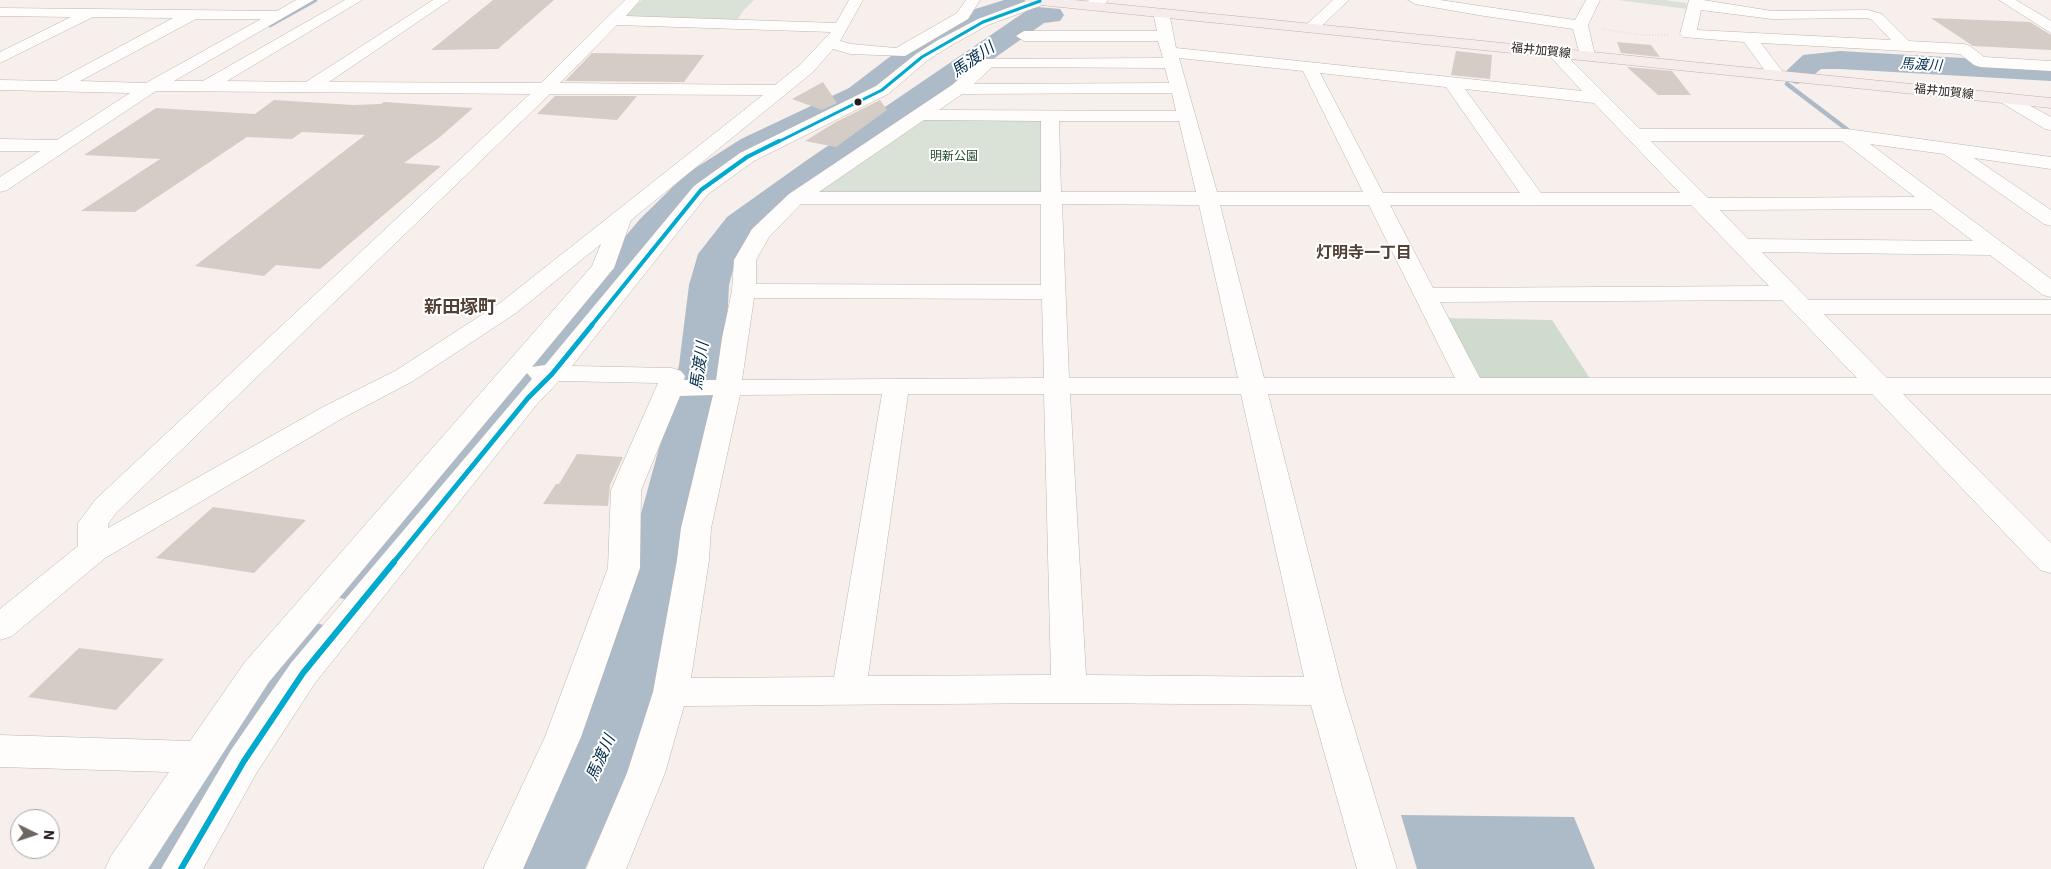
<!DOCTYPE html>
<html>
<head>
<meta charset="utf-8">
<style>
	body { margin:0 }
	#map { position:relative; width:2051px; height:869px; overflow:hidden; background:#f7efeb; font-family:"IBM Plex Sans",sans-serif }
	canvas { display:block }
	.north { position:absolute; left:10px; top:809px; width:50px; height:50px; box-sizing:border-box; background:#fff; border:1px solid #a8a5a3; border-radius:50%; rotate:94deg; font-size:14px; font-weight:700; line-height:20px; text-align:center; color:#251d19 }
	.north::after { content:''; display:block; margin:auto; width:18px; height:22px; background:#6e6662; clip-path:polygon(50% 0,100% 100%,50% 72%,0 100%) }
</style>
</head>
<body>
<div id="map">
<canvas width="2051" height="869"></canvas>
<div class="north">N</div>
</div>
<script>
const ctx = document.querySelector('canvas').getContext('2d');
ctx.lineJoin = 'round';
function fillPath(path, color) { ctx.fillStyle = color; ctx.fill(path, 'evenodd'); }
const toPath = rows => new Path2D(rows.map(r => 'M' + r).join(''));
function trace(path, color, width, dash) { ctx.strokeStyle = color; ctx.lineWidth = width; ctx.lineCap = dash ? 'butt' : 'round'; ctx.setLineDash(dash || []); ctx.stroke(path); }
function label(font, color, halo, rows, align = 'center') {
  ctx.font = font + ' "IBM Plex Sans","Noto Sans JP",sans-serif'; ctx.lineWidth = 4; ctx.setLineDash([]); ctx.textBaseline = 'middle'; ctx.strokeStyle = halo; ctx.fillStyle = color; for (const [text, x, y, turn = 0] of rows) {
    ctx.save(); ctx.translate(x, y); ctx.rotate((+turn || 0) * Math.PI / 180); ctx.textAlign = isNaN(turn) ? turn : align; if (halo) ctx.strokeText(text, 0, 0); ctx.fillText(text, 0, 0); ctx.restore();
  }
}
const green = toPath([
	[642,0,754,0,744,10,735,23,621,18],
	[1618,0,1664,0,1686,3,1687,9],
	[920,115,1050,116,1052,198,796,198]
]);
const forest = toPath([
	[1437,318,1552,320,1591,380,1471,385]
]);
const water = toPath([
	[1401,815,1574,817,1595,869,1417,869]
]);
const stream = toPath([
	[270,25,315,0],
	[1787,84,1853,134]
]);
const river = toPath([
	[1004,0,1025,0,1028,5,1024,11,990,22,933,51,871,102,765,153,710,188,667,234,380,598,360,604,340,598,332,583,340,568,641,218,686,174,741,139,849,88,913,39,972,10,1004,0],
	[1038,7,1060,9,1064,15,1060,21,1044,23,831,174,753,233,737,255,729,285,725,365,715,419,644,738,585,869,513,869,580,736,667,419,679,365,689,285,698,254,727,217,807,160,1029,9,1038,7],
	[1840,51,2051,63,2051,81,1840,69,1821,69,1807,81,1797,84,1787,81,1782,75,1803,55,1840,51],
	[311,621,332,628,341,644,332,660,275,735,196,869,121,869,132,845,229,697,290,628,311,621]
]);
const building = toPath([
	[493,0,554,0,498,49,431,50],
	[1931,18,2030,22,2051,35,2051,50,1973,46],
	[1617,42,1651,45,1660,57,1621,53],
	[1456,51,1492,55,1490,79,1451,75],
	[592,53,704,55,684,82,565,81],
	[1627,67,1672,71,1691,95,1658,95],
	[823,82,837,103,822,110,792,99],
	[555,96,637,96,617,120,537,114],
	[274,100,353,105,381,104,384,102,473,108,440,137,404,163,441,166,320,269,276,265,264,276,195,266,365,135,302,132,292,139,247,137,135,212,81,211,160,159,84,155,156,108,255,114],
	[880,100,887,110,836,147,805,141,836,122],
	[577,454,623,457,610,485,608,506,543,504,556,484,559,484],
	[213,507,306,520,254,573,156,558],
	[79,648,164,659,116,710,28,697]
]);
const path = toPath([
	[1602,29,1641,35,1668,35]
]);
const minor = toPath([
	[296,0,314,0,174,81,203,81,345,0,362,0,227,81,306,82,433,0,450,0,329,82,541,83,625,0,640,0,626,16,836,23,849,0,863,0,840,41,851,44,896,48,957,13,966,0,980,0,968,19,905,56,850,54,833,49,813,72,631,220,614,268,532,367,545,365,694,186,740,153,876,86,916,54,938,40,978,19,1029,0,1047,1,1045,4,988,25,950,46,928,60,888,94,754,161,708,194,572,366,672,368,681,371,685,376,684,380,716,380,722,338,732,291,734,260,752,229,789,194,952,85,982,59,1163,58,1158,41,1024,41,1016,36,1024,31,1157,31,1154,17,1159,10,1164,9,1171,13,1170,17,1176,48,1582,91,1546,52,1548,49,1560,49,1640,129,1847,129,2051,157,2051,169,1974,158,2051,210,2051,226,2044,224,1944,154,1870,144,2051,279,2051,297,2043,295,1990,255,1762,252,1809,300,2051,300,2051,314,1824,314,1887,378,2051,378,2051,394,1903,394,2051,543,2051,573,2040,570,1872,394,1268,394,1343,691,1397,869,1357,869,1311,705,1069,703,684,706,665,773,626,869,586,869,627,773,653,692,677,560,681,528,713,395,680,396,641,490,640,568,581,737,523,869,483,869,545,737,608,568,611,490,658,383,559,381,537,404,315,683,257,772,203,869,161,869,231,750,291,663,532,379,527,373,269,682,148,869,105,869,111,856,169,772,0,767,0,735,190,741,245,662,592,266,601,244,516,313,413,381,341,419,105,558,12,636,0,640,0,609,78,546,78,523,96,499,530,94,156,91,7,190,0,192,0,177,40,151,0,151,0,139,57,140,130,93,0,90,0,80,56,81,173,18,93,17,0,63,0,52,71,17,0,16,0,8,277,11,296,0],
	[196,19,261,19,146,83,80,81,196,19],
	[617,25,831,32,801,64,775,85,560,83,617,25],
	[1179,58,1303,71,1363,192,1217,192,1179,58],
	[992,67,1165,68,1169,83,974,84,992,67],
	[1320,73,1446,87,1520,193,1383,193,1320,73],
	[1465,89,1594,103,1680,193,1541,193,1465,89],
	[1172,93,1176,111,939,110,962,94,1172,93],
	[550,94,763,95,500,303,395,371,323,407,108,528,108,524,116,513,550,94],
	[924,120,1041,121,1041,192,819,192,924,120],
	[1059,121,1179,121,1196,192,1061,192,1059,121],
	[1651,141,1842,141,1915,197,1708,198,1651,141],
	[801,204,1041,204,1041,285,756,284,756,260,769,237,801,204],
	[1062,204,1199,205,1238,378,1069,378,1062,204],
	[1220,205,1369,205,1455,378,1264,378,1220,205],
	[1390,205,1691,205,1769,286,1433,288,1390,205],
	[1931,209,1973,241,1748,239,1720,210,1931,209],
	[754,298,1042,299,1044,378,742,380,754,298],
	[1782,300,1857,378,1480,378,1440,302,1782,300],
	[882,394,834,677,691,678,709,560,711,528,740,395,882,394],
	[908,394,1044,394,1051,675,868,676,908,394],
	[1070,394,1241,394,1304,677,1086,675,1070,394],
	[1089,0,1108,0,1106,3,1090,9,1083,5,1089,0],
	[1333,0,1349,0,1316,31,1306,31,1303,28,1306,25,1333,0],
	[1408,0,1440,0,1575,20,1586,0,1600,0,1588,25,1595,56,1593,59,1581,59,1573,29,1478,15,1415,4,1408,0],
	[1689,0,1703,0,1772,11,1868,10,1882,14,1909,41,1964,44,1970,46,1984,57,2051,61,2051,71,1980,67,1974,65,1960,54,1761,43,1785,75,1783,79,1777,80,1771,79,1744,42,1683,37,1680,34,1689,0],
	[1701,10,1772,19,1867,18,1872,20,1891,40,1697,30,1701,10],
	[1999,0,2016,0,2051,21,2051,33,1999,0],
	[2008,94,2051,117,2051,130,2045,129,2002,103,1999,99,2002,95,2008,94]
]);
const major = toPath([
	[1024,0,1074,0,2051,98,2051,108,1031,4,1024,0]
]);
const bus1Far3 = toPath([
	[776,143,882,90,922,57,983,22,1040,1]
]);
const bus1Far2 = toPath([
	[591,326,701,190,747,157,779,141]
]);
const bus1Far1 = toPath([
	[393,563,528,398,552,374,592,325]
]);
const bus1 = toPath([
	[181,869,244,761,303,673,394,562]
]);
const markers = [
	[858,102,4.5,"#251d19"]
];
const farStreetnames = [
	["福井加賀線",1541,51,6],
	["福井加賀線",1944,92,6]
];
const farParknames = [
	["明新公園",954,157]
];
const farWaternames = [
	["馬渡川",1921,65,3]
];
const waterNames = [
	["馬渡川",973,60,-35],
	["馬渡川",700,366,-82],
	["馬渡川",601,758,-66]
];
const neighbourhoodNames = [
	["灯明寺一丁目",1364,253]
];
const quarterNames = [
	["新田塚町",460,308]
];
fillPath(green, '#dae1d6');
fillPath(forest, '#cfdbcd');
fillPath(water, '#adbbc9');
trace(stream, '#adbbc9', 4.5);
fillPath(river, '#adbbc9');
fillPath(building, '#d5ccc6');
trace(minor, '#bdb5b1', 1);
trace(major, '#c2afad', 1);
trace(path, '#d8d6d4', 2, [0.5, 2.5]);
fillPath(minor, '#fefdfc');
fillPath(major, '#f5eceb');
trace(bus1Far3, '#00a9ce', 3);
trace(bus1Far2, '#00a9ce', 4);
trace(bus1Far1, '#00a9ce', 5);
trace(bus1, '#00a9ce', 6);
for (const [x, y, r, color] of markers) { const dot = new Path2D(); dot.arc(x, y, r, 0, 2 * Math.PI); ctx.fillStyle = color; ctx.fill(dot); trace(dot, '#fff', 2); }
label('12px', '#251d19', '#fff', farStreetnames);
label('12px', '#1f4a2a', '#fff', farParknames);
label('italic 14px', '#022c4c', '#fff', farWaternames);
label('italic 16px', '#022c4c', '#fff', waterNames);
label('bold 16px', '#524035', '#fff', neighbourhoodNames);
label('bold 18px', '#524035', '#fff', quarterNames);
</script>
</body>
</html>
